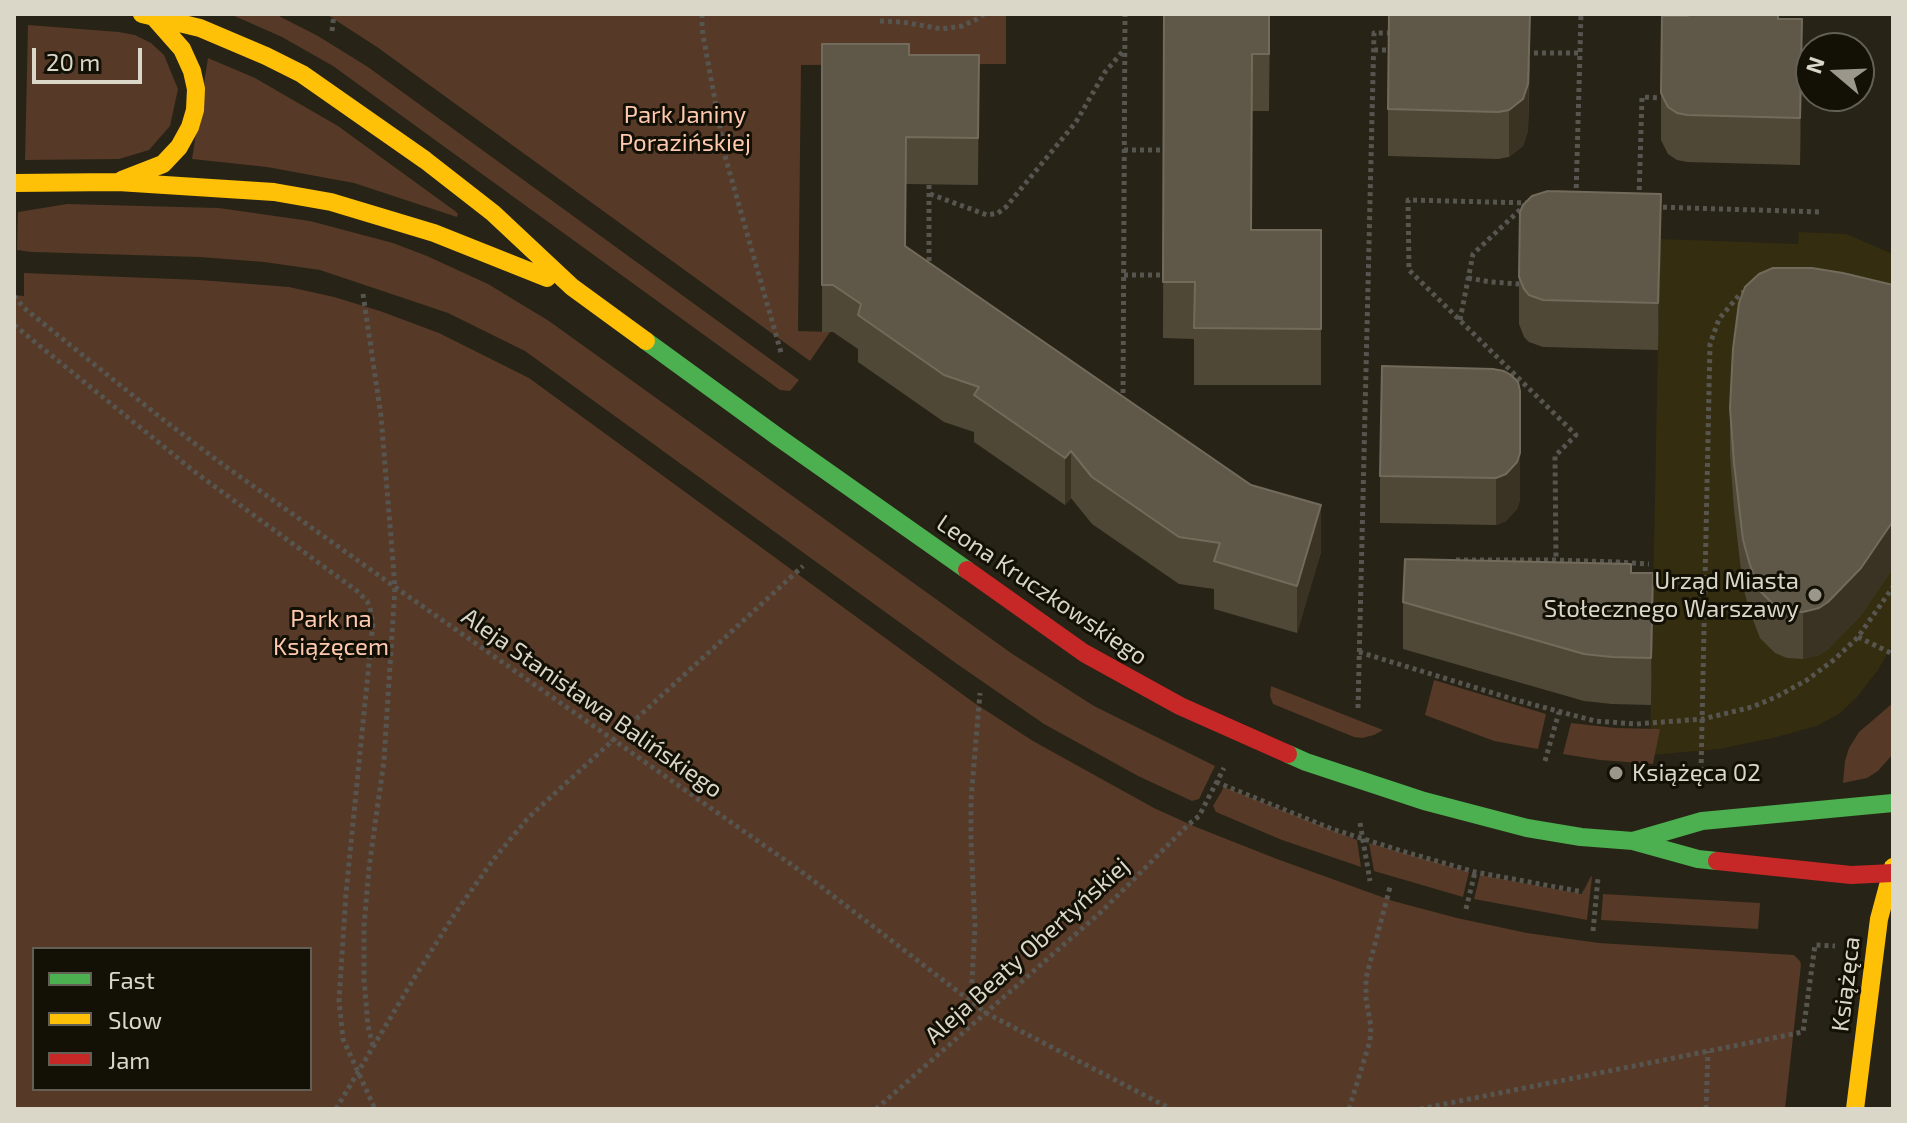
<!DOCTYPE html>
<html>
<head>
<meta charset="utf-8">
<style>
	body { margin:0 }
	#map { position:relative; width:1907px; height:1123px; overflow:hidden; background:#272316; font-family:"Exo 2",sans-serif }
	canvas { display:block }
	.frame { position:absolute; inset:0; border:16px solid #dad6c8; pointer-events:none }
	.legend { position:absolute; left:32px; top:947px; width:280px; height:144px; box-sizing:border-box; background:#131006; border:2px solid #635f54; margin:0; padding:10px 14px; list-style:none; font-size:24px; color:#dad6c8 }
	.legend li { display:flex; align-items:center; gap:16px; height:40px }
	.legend b { width:40px; border:2px solid #635f54 }
	.north { position:absolute; left:1795px; top:32px; width:80px; height:80px; box-sizing:border-box; background:#131006; border:2px solid #635f54; border-radius:50%; rotate:289deg; font-size:22px; font-weight:700; line-height:32px; text-align:center; color:#dad6c8 }
	.north::after { content:''; display:block; margin:auto; width:28px; height:36px; background:#9b978a; clip-path:polygon(50% 0,100% 100%,50% 72%,0 100%) }
	.scale { position:absolute; left:32px; top:48px; width:110px; height:36px; box-sizing:border-box; border:4px solid #dad6c8; border-top:0; padding-left:10px; font-size:24px; line-height:28px; white-space:nowrap; color:#dad6c8; -webkit-text-stroke:6px #131006; paint-order:stroke }
</style>
</head>
<body>
<div id="map">
<canvas width="1907" height="1123"></canvas>
<div class="frame"></div>
<ul class="legend">
<li><b style="height:10px;background:#4caf50"></b>Fast</li>
<li><b style="height:10px;background:#ffc107"></b>Slow</li>
<li><b style="height:10px;background:#c62828"></b>Jam</li>
</ul>
<div class="north">N</div>
<div class="scale">20 m</div>
</div>
<script>
const ctx = document.querySelector('canvas').getContext('2d');
ctx.lineJoin = 'round';
function fillPath(path, color) { ctx.fillStyle = color; ctx.fill(path, 'evenodd'); }
const toPath = rows => new Path2D(rows.map(r => 'M' + r).join(''));
function trace(path, color, width, dash) { ctx.strokeStyle = color; ctx.lineWidth = width; ctx.lineCap = dash ? 'butt' : 'round'; ctx.setLineDash(dash || []); ctx.stroke(path); }
function label(font, color, halo, rows, align = 'center') {
  ctx.font = font + ' "Exo 2",sans-serif'; ctx.lineWidth = 6; ctx.setLineDash([]); ctx.textBaseline = 'middle'; ctx.strokeStyle = halo; ctx.fillStyle = color; for (const [text, x, y, turn = 0] of rows) {
    ctx.save(); ctx.translate(x, y); ctx.rotate((+turn || 0) * Math.PI / 180); ctx.textAlign = isNaN(turn) ? turn : align; if (halo) ctx.strokeText(text, 0, 0); ctx.fillText(text, 0, 0); ctx.restore();
  }
}
const built = toPath([
	[1799,232,1846,234,1893,254,1893,644,1878,670,1857,697,1839,714,1816,726,1777,737,1719,749,1650,755,1660,239,1798,244]
]);
const green = toPath([
	[230,14,275,14,318,36,368,67,799,380,790,391,780,390,333,66,282,37],
	[326,14,1006,14,1006,64,801,65,798,331,830,332,810,361,377,47],
	[28,25,119,32,135,35,151,43,164,55,178,89,170,126,149,150,119,159,25,160],
	[208,58,255,78,338,126,455,211,458,214,457,217,354,183,267,167,192,159],
	[67,204,219,208,310,221,393,243,427,256,488,284,549,321,1011,653,1094,706,1215,766,1199,799,1192,801,1138,776,1044,724,957,664,525,351,448,313,320,270,264,262,200,257,32,252,17,250,18,212],
	[24,273,200,280,289,287,334,297,380,311,439,333,529,378,973,702,1033,741,1154,808,1196,827,1277,859,1393,901,1457,918,1527,933,1599,943,1794,955,1800,961,1801,965,1785,1109,14,1109,14,295,24,296],
	[34,949,310,949,310,1089,34,1089],
	[1434,680,1546,714,1538,749,1494,741,1425,715],
	[1271,686,1383,730,1374,735,1362,738,1354,737,1273,704,1270,696],
	[1893,703,1893,754,1878,771,1867,778,1843,783,1845,761,1849,748,1859,732],
	[1571,723,1616,728,1660,729,1653,764,1600,760,1563,754],
	[1224,787,1357,840,1361,867,1282,840,1216,812,1213,806],
	[1369,843,1469,872,1463,897,1374,871],
	[1480,875,1582,894,1591,876,1592,877,1587,920,1474,899],
	[1603,894,1760,903,1758,929,1601,920]
]);
const path = toPath([
	[702,14,702,29,725,156,782,356],
	[880,21,902,22,942,29,962,26,977,19,984,14],
	[332,31,334,14],
	[1374,50,1392,50],
	[1526,53,1581,53],
	[1124,150,1163,150],
	[929,185,929,269],
	[930,194,987,215,998,213,1006,207,1076,122,1105,72,1124,50],
	[1576,196,1581,14],
	[1639,198,1642,97,1661,98],
	[1529,203,1408,200,1409,270,1576,435,1555,456,1556,560],
	[1655,207,1822,212],
	[1124,275,1163,275],
	[1468,278,1491,282,1520,284],
	[363,294,381,416,395,587,384,760,369,868,364,926,364,979,368,1026,373,1046],
	[14,296,24,308,161,418,218,461,395,587,802,872,986,1013,1171,1109],
	[1460,320,1473,254,1525,205],
	[14,325,195,472,357,591,367,601,370,608,373,624,372,633,346,893,339,1001,343,1039,375,1109],
	[1123,401,1125,14],
	[1456,560,1556,560,1618,562],
	[1618,564,1618,562,1649,564],
	[1858,637,1893,654],
	[1359,652,1516,700,1595,721,1636,724,1703,719,1752,707,1776,697,1807,680,1835,659,1858,637,1893,587],
	[1358,708,1374,33,1392,33],
	[1545,761,1559,712],
	[1701,771,1710,344,1719,319,1741,293,1748,291],
	[1216,782,1332,829,1405,852,1475,872,1583,892],
	[1360,823,1370,881],
	[1466,909,1475,872],
	[1593,931,1598,878],
	[971,999,975,926,971,842,971,800,980,693],
	[336,1109,416,975,456,912,493,860,528,818,803,566],
	[876,1109,1101,912,1189,824,1199,816,1224,768],
	[1349,1109,1370,1041,1371,1027,1366,999,1366,978,1390,887],
	[1420,1109,1803,1032,1815,945,1835,946],
	[1706,1109,1708,1051]
]);
const fast = toPath([
	[646,341,778,437,967,570],
	[1288,754,1306,762,1424,801,1527,828,1581,837,1633,841,1698,859,1717,861],
	[1633,841,1702,821,1893,803]
]);
const slow = toPath([
	[142,14,200,28,266,56,302,74,425,160,493,213,572,287,646,341],
	[122,180,163,164,179,147,190,127,195,110,196,89,192,71,182,49,152,15],
	[14,183,118,182,274,192,331,202,434,233,547,278],
	[1855,1109,1879,919,1893,867]
]);
const jam = toPath([
	[967,570,1084,653,1180,706,1288,754],
	[1717,861,1851,875,1893,873]
]);
const wall = toPath([
	[1164,14,1270,14,1269,111,1252,111,1252,230,1321,230,1321,385,1194,385,1194,339,1163,338],
	[1778,19,1802,66,1800,165,1687,162,1677,160,1668,154,1661,140,1661,93],
	[822,44,909,55,979,55,978,185,906,184,905,246,1321,552,1297,633,1214,609,1214,589,1179,584,1092,524,1071,498,1065,505,974,442,974,432,944,422,858,362,858,349,833,332,822,332],
	[1530,60,1528,131,1523,146,1509,157,1498,159,1388,156,1388,109],
	[1661,241,1658,350,1543,347,1529,342,1524,337,1519,324,1519,277],
	[1893,285,1893,568,1861,615,1828,649,1819,655,1803,659,1787,658,1775,653,1760,638,1750,612,1743,587,1734,510,1730,455,1730,408],
	[1493,369,1520,500,1517,509,1506,521,1496,525,1380,523,1380,476],
	[1631,573,1653,620,1651,705,1612,704,1584,701,1403,649,1403,602]
]);
const shadedWall = toPath([
	[1530,14,1528,131,1523,146,1509,157,1509,110],
	[1802,19,1802,66,1800,165,1800,118],
	[1661,194,1661,241,1658,350,1658,303],
	[1520,391,1520,500,1517,509,1506,521,1496,525,1496,478],
	[1071,451,1071,498,1065,505,1065,458],
	[1321,505,1321,552,1297,633,1297,586],
	[1893,521,1893,568,1861,615,1828,649,1819,655,1803,659,1803,612],
	[1653,573,1653,620,1651,705,1651,658]
]);
const building = toPath([
	[1164,14,1269,14,1269,54,1252,54,1251,230,1321,230,1321,329,1194,328,1195,282,1163,282,1164,14],
	[1389,14,1530,14,1528,84,1523,99,1509,110,1498,112,1388,109,1389,14],
	[1688,14,1778,14,1778,19,1802,19,1800,118,1687,115,1677,113,1668,107,1661,93,1662,16,1688,16,1688,14],
	[822,44,909,44,909,55,979,55,978,138,906,137,905,246,1251,485,1321,505,1297,586,1214,561,1220,543,1179,537,1092,477,1071,451,1065,458,974,395,979,387,944,375,858,315,861,304,833,285,822,285,822,44],
	[1548,191,1661,194,1658,303,1543,300,1529,295,1524,289,1519,277,1520,212,1523,205,1532,196,1548,191],
	[1773,268,1812,268,1843,273,1893,285,1893,521,1861,568,1828,602,1819,608,1803,612,1787,611,1775,606,1760,591,1750,565,1743,540,1734,463,1730,408,1733,349,1739,303,1745,287,1759,274,1773,268],
	[1382,366,1493,369,1504,371,1511,375,1518,382,1520,391,1520,453,1517,462,1506,474,1496,478,1380,476,1382,366],
	[1405,559,1631,564,1631,573,1653,573,1651,658,1612,657,1584,654,1403,602,1405,559]
]);
const markers = [
	[1815,595,8,"#9b978a"],
	[1616,773,8,"#9b978a"]
];
const parkNames = [
	["Park Janiny",685,115],
	["Porazińskiej",685,143],
	["Park na",331,619],
	["Książęcem",331,647]
];
const poiNames = [
	["Urząd Miasta",1799,581],
	["Stołecznego Warszawy",1799,609],
	["Książęca 02",1632,773,"left"]
];
const streetNames = [
	["Leona Kruczkowskiego",1042,590,34],
	["Aleja Stanisława Balińskiego",592,703,35],
	["Aleja Beaty Obertyńskiej",1027,951,-42],
	["Książęca",1846,984,-83]
];
fillPath(built, '#352d0f');
fillPath(green, '#563926');
trace(path, '#57554f', 5, [4, 4]);
trace(fast, '#4caf50', 18);
trace(slow, '#ffc107', 18);
trace(jam, '#c62828', 18);
fillPath(wall, '#504837');
fillPath(shadedWall, '#3a3323');
fillPath(building, '#5f5747');
trace(building, '#726b5b', 2);
for (const [x, y, r, color] of markers) { const dot = new Path2D(); dot.arc(x, y, r, 0, 2 * Math.PI); ctx.fillStyle = color; ctx.fill(dot); trace(dot, '#131006', 3); }
label('24px', '#fec9ae', '#131006', parkNames);
label('24px', '#dad6c8', '#131006', poiNames, 'right');
label('24px', '#dad6c8', '#131006', streetNames);
</script>
</body>
</html>
